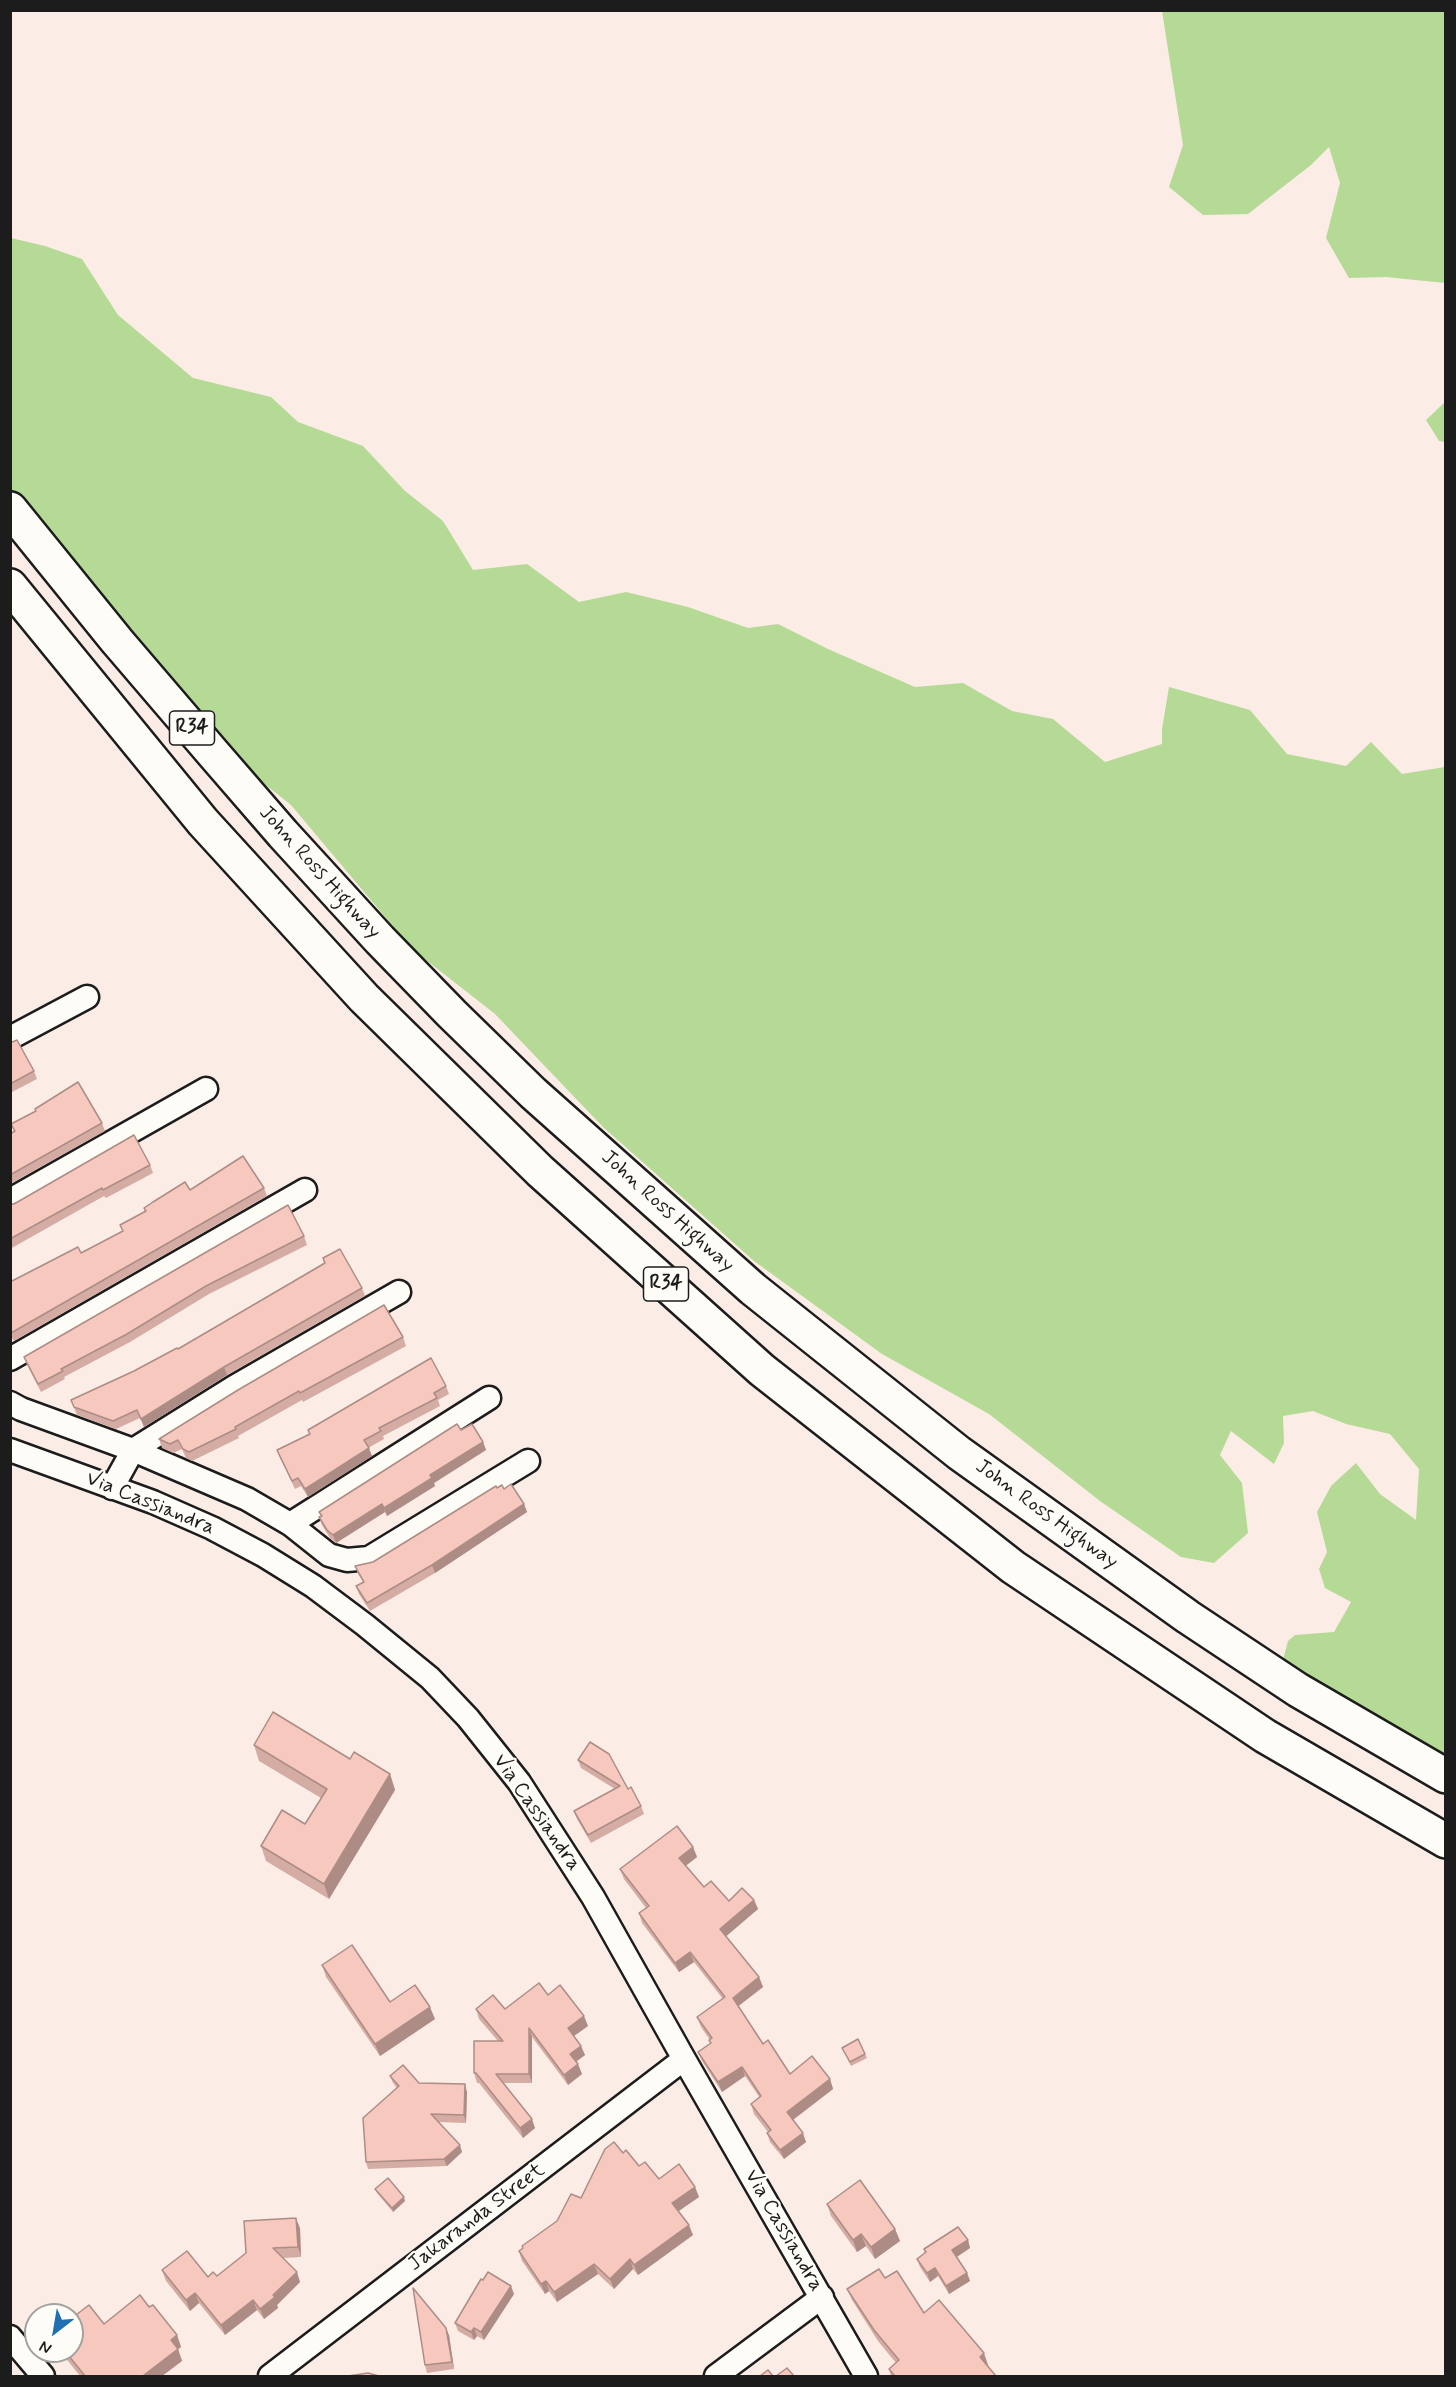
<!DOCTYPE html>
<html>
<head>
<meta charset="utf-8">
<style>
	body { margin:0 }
	#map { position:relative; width:1456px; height:2387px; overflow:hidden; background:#fbece6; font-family:Mynerve,sans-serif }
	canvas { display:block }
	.frame { position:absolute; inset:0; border:12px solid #1c1c1c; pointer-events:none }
	.north { position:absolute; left:24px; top:2303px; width:60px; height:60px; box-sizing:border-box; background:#fdfcf7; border:2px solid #a3a29f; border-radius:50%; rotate:211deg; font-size:16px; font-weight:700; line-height:24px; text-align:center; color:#1c1c1c }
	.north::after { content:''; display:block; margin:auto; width:21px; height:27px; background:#1f6fb2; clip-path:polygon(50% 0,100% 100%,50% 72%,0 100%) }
</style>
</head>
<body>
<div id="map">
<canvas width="1456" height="2387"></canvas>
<div class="frame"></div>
<div class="north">N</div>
</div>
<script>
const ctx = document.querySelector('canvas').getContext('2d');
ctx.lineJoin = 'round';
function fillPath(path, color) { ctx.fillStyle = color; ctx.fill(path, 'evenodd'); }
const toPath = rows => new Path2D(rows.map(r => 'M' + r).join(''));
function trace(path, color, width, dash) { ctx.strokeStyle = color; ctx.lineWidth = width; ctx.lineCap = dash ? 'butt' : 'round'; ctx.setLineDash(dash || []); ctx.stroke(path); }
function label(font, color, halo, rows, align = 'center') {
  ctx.font = font + ' Mynerve,sans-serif'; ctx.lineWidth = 4.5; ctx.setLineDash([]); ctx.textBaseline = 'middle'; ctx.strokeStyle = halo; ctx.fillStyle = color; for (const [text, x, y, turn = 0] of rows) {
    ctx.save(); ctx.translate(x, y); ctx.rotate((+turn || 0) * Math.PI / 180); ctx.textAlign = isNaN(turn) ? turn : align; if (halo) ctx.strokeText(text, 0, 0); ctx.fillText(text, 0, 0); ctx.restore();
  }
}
const green = toPath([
	[1162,11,1445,11,1445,283,1386,277,1349,278,1326,238,1340,183,1329,147,1311,165,1248,214,1203,215,1169,187,1183,145],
	[11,238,45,246,82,259,118,315,193,378,271,397,298,422,363,446,405,491,443,521,473,570,527,564,579,602,626,592,688,607,748,628,778,624,828,649,915,687,963,683,1012,711,1053,719,1105,762,1162,744,1162,729,1169,687,1250,710,1287,754,1346,766,1371,742,1402,774,1445,767,1445,1759,1283,1660,1288,1641,1295,1635,1334,1632,1351,1602,1325,1588,1319,1569,1327,1552,1317,1512,1331,1486,1356,1463,1380,1494,1416,1520,1419,1469,1390,1434,1346,1424,1313,1411,1283,1416,1284,1443,1274,1464,1231,1431,1220,1455,1242,1483,1248,1533,1214,1563,1181,1557,1100,1501,989,1414,882,1354,754,1261,603,1127,495,1014,412,949,291,805,223,751,121,633,11,490],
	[1445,402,1445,442,1439,441,1426,420]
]);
const street = toPath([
	[10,1038,87,997],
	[10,1200,206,1089],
	[10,1359,305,1190],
	[10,1403,21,1409,133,1450,247,1499,290,1524,329,1555,347,1560,369,1558,528,1461],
	[10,1450,153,1502,212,1528,263,1555,313,1586,365,1625,430,1678,468,1718,519,1782,593,1897,684,2059,866,2376],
	[112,1488,133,1450,234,1387,399,1292],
	[290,1524,489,1398],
	[10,2337,43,2376],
	[270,2376,684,2059],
	[716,2376,822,2297]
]);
const primary = toPath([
	[10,509,117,641,212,752,283,834,380,940,452,1014,533,1093,753,1289,959,1453,1188,1617,1298,1690,1446,1776],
	[10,586,203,822,364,998,540,1171,762,1370,1013,1567,1265,1736,1446,1841]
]);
const wall = toPath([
	[10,1043,34,1071,37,1079,10,1093],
	[102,1123,105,1131,10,1184,10,1134,14,1132,11,1124],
	[150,1165,153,1173,106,1198,104,1196,10,1249,10,1204],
	[264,1188,267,1196,14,1341,10,1335,10,1282,81,1253,123,1232,120,1225,145,1212,144,1208,190,1190],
	[304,1236,307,1245,209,1294,130,1342,64,1377,65,1379,41,1392,27,1365,24,1357],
	[323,1258,362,1288,365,1296,227,1375,144,1427,140,1418,116,1429,77,1415,71,1400,134,1371,178,1349,324,1263],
	[403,1337,406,1346,303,1402,302,1400,238,1436,239,1438,192,1461,186,1458,182,1449,173,1453,162,1448,159,1439],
	[446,1386,449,1394,438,1400,440,1406,383,1436,384,1439,368,1448,372,1456,308,1497,301,1486,295,1489,280,1458,277,1450,309,1434,308,1430],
	[461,1430,483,1442,486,1450,434,1483,435,1486,387,1516,385,1512,336,1543,330,1538,322,1525,319,1517,321,1516,319,1512],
	[497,1488,504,1489,524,1504,527,1512,435,1573,370,1611,359,1594,356,1586,363,1582,358,1574,355,1566,373,1562],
	[254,1745,350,1759,390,1774,395,1790,329,1899,266,1861,261,1846,305,1824,321,1798,259,1761],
	[578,1760,628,1789,641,1806,644,1814,591,1843,577,1819,574,1811,615,1789,581,1768],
	[693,1847,697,1857,686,1865,704,1887,729,1901,754,1900,758,1909,726,1936,759,1977,763,1987,738,2006,763,2044,790,2074,830,2079,833,2089,793,2120,806,2142,784,2159,770,2142,767,2133,768,2132,754,2114,751,2104,760,2098,745,2076,722,2092,702,2061,698,2052,711,2043,710,2040,701,2027,697,2017,723,1999,694,1962,679,1972,642,1923,639,1913,646,1908,624,1879,620,1869],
	[322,1965,390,2002,435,2019,380,2056,326,1977],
	[548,1995,588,2026,574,2036,585,2055,576,2062,582,2074,568,2085,532,2037,532,2083,504,2083,535,2128,523,2138,479,2083,477,2083,474,2073,498,2041,479,2019,476,2009,505,2009],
	[842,2048,865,2054,867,2058,851,2066],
	[390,2076,419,2083,467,2092,466,2123,438,2122,462,2152,447,2166,368,2169,366,2162,397,2088,393,2083],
	[623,2153,639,2166,659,2179,695,2187,699,2197,678,2211,693,2235,638,2275,633,2269,614,2289,598,2274,557,2302,549,2291,545,2294,522,2261,519,2251,557,2221,581,2198],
	[375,2189,405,2201,393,2212,377,2193],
	[827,2204,895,2229,900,2241,875,2259,866,2246,857,2252,831,2216],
	[300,2228,301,2257,283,2258,300,2282,277,2305,278,2308,264,2319,257,2310,225,2335,199,2303,190,2311,166,2281,162,2270,208,2277,217,2276],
	[968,2240,970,2248,957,2257,967,2273,970,2281,949,2294,938,2276,930,2282,920,2267,917,2259,925,2253,924,2249],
	[885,2278,924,2313,988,2365,987,2366,996,2376,891,2376,889,2369,896,2363,878,2341,852,2300,847,2289],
	[514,2294,484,2340,477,2336,474,2340,458,2331,455,2323],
	[149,2307,177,2335,181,2347,178,2349,182,2361,162,2376,80,2376,60,2351,72,2351],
	[449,2335,454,2369,427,2373,425,2365]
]);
const shadedWall = toPath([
	[224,1367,227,1375,144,1427,141,1419],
	[483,1442,486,1450,434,1483,435,1486,387,1516,384,1508,430,1475],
	[369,1448,372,1456,308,1497,305,1489],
	[382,1504,385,1512,336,1543,333,1535],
	[524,1504,527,1512,435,1573,432,1565],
	[390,1774,395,1790,329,1899,324,1884],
	[693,1847,697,1857,683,1868,679,1858],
	[754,1900,758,1909,723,1939,720,1929],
	[690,1952,694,1962,679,1972,675,1963],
	[759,1977,763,1987,736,2008,733,1998],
	[430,2007,435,2019,380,2056,375,2044],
	[584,2016,588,2026,571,2038,568,2028],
	[529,2028,532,2037,532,2083,529,2074],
	[581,2046,585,2055,574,2063,570,2054],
	[578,2064,582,2074,568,2085,564,2075],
	[742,2067,745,2076,722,2092,718,2082],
	[830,2079,833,2089,790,2122,787,2112],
	[465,2084,467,2092,466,2123,464,2115],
	[532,2119,535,2128,523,2138,520,2128],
	[803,2133,806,2142,784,2159,780,2150],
	[460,2145,462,2152,447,2166,444,2159],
	[695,2187,699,2197,676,2213,672,2203],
	[404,2197,405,2201,393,2212,392,2208],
	[296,2218,300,2228,301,2257,298,2247],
	[689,2225,693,2235,638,2275,634,2265],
	[895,2229,900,2241,875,2259,871,2247],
	[861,2234,866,2246,857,2252,853,2240],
	[968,2240,970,2248,955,2258,952,2250],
	[630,2259,633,2269,614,2289,610,2279],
	[594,2264,598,2274,557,2302,554,2292],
	[935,2268,938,2276,930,2282,927,2273],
	[297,2272,300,2282,277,2305,278,2308,264,2319,260,2309],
	[967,2273,970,2281,949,2294,946,2286],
	[546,2281,549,2291,545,2294,541,2284],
	[511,2286,514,2294,484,2340,481,2332],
	[195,2293,199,2303,190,2311,186,2300],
	[253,2300,257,2310,225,2335,221,2325],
	[446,2328,449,2335,454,2369,452,2362],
	[474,2328,477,2336,474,2340,471,2332],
	[177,2335,181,2347,178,2349,182,2361,162,2376,145,2376,144,2375,171,2340],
	[984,2353,988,2365,984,2368,980,2357]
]);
const building = toPath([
	[17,1040,34,1071,10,1084,10,1043,17,1040],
	[78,1082,102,1123,10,1175,10,1134,15,1131,11,1124,36,1111,35,1109,78,1082],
	[134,1135,150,1165,103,1190,102,1188,10,1239,10,1204,14,1204,134,1135],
	[243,1156,264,1188,11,1333,10,1282,78,1247,81,1253,123,1231,120,1225,146,1211,144,1208,153,1202,185,1182,190,1190,243,1156],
	[288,1205,304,1236,206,1286,127,1334,61,1369,63,1371,38,1384,24,1357,288,1205],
	[340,1249,362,1288,224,1367,141,1419,137,1410,113,1421,74,1407,71,1400,134,1371,177,1348,178,1349,325,1263,323,1258,340,1249],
	[384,1305,403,1337,300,1393,299,1391,235,1427,236,1429,189,1452,183,1449,178,1440,170,1444,159,1439,238,1390,384,1305],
	[431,1358,446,1386,434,1393,437,1398,379,1428,381,1431,364,1440,369,1448,305,1489,298,1478,292,1481,277,1450,310,1434,308,1430,431,1358],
	[457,1424,461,1430,472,1424,483,1442,430,1475,432,1478,384,1508,382,1504,333,1535,327,1530,319,1517,322,1516,319,1512,457,1424],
	[511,1484,524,1504,432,1565,367,1603,356,1586,364,1582,355,1566,373,1562,496,1486,497,1488,502,1485,504,1489,511,1484],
	[273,1712,350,1759,354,1752,390,1774,324,1884,261,1846,282,1810,305,1824,327,1789,254,1745,273,1712],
	[590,1742,609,1754,628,1789,631,1787,641,1806,588,1835,574,1811,620,1786,578,1760,590,1742],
	[677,1826,693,1847,679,1858,704,1887,711,1881,729,1901,742,1888,754,1900,720,1929,759,1977,733,1998,763,2044,768,2040,790,2074,812,2056,830,2079,787,2112,803,2133,780,2150,767,2133,771,2130,751,2104,761,2096,742,2067,718,2082,698,2052,711,2043,709,2040,712,2038,697,2017,725,1997,690,1952,675,1963,639,1913,649,1906,620,1869,677,1826],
	[352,1945,390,2002,415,1985,430,2007,375,2044,322,1965,352,1945],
	[539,1983,548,1995,560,1985,584,2016,568,2028,581,2046,570,2054,578,2064,564,2075,529,2028,529,2074,496,2074,532,2119,520,2128,476,2073,474,2073,474,2041,503,2041,476,2009,493,1995,505,2009,539,1983],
	[858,2039,865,2054,850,2062,842,2048,858,2039],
	[403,2065,419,2083,465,2084,464,2115,431,2114,460,2145,444,2159,366,2162,363,2118,399,2086,390,2076,403,2065],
	[614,2142,623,2153,626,2150,639,2166,645,2162,659,2179,679,2164,695,2187,672,2203,689,2225,634,2265,630,2259,610,2279,594,2264,554,2292,546,2281,541,2284,519,2251,523,2248,522,2246,557,2221,571,2194,581,2198,605,2149,614,2142],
	[388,2178,404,2197,392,2208,375,2189,388,2178],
	[860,2180,895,2229,871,2247,861,2234,853,2240,827,2204,860,2180],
	[296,2218,298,2247,273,2248,297,2272,273,2295,275,2297,260,2309,253,2300,221,2325,195,2293,186,2300,162,2270,187,2251,208,2277,213,2272,217,2276,246,2253,244,2221,296,2218],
	[958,2227,968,2240,952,2250,967,2273,946,2286,935,2268,927,2273,917,2259,926,2252,924,2249,958,2227],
	[879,2269,885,2278,897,2271,924,2313,939,2300,984,2353,980,2357,996,2376,895,2376,889,2369,899,2360,874,2330,847,2289,879,2269],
	[488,2272,511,2286,481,2332,474,2328,471,2332,455,2323,481,2279,483,2280,488,2272],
	[413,2288,446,2328,452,2362,425,2365,413,2288],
	[140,2295,149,2307,153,2305,177,2335,171,2340,178,2349,144,2375,145,2376,85,2376,65,2351,72,2351,72,2318,89,2305,104,2324,140,2295],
	[787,2368,794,2376,776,2376,787,2368],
	[768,2370,773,2376,760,2376,768,2370],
	[368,2373,379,2376,348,2376,368,2373]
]);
const shields = [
	[192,728,45],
	[666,1284,45]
];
const shieldNames = [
	["R34",192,728],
	["R34",666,1284]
];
const streetNames = [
	["John Ross Highway",319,873,48],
	["John Ross Highway",667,1212,42],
	["Via Cassiandra",150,1504,22],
	["John Ross Highway",1046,1515,36],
	["Via Cassiandra",536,1813,55],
	["Jakaranda Street",477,2218,-37],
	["Via Cassiandra",783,2231,60]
];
fillPath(green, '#b5da95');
trace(street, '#1c1c1c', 27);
trace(primary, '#1c1c1c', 38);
trace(street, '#fdfcf7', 22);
trace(primary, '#fdfcf7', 33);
fillPath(wall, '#d4aca3');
fillPath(shadedWall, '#ad8c85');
fillPath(building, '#f7c8be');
trace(building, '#ad8c85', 1.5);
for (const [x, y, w] of shields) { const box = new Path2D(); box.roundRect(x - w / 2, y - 17, w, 34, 4.5); ctx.fillStyle = '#fdfcf7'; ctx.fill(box); trace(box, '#1c1c1c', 1.5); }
label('bold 20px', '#1c1c1c', null, shieldNames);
label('21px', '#1c1c1c', '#fdfcf7', streetNames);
</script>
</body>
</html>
